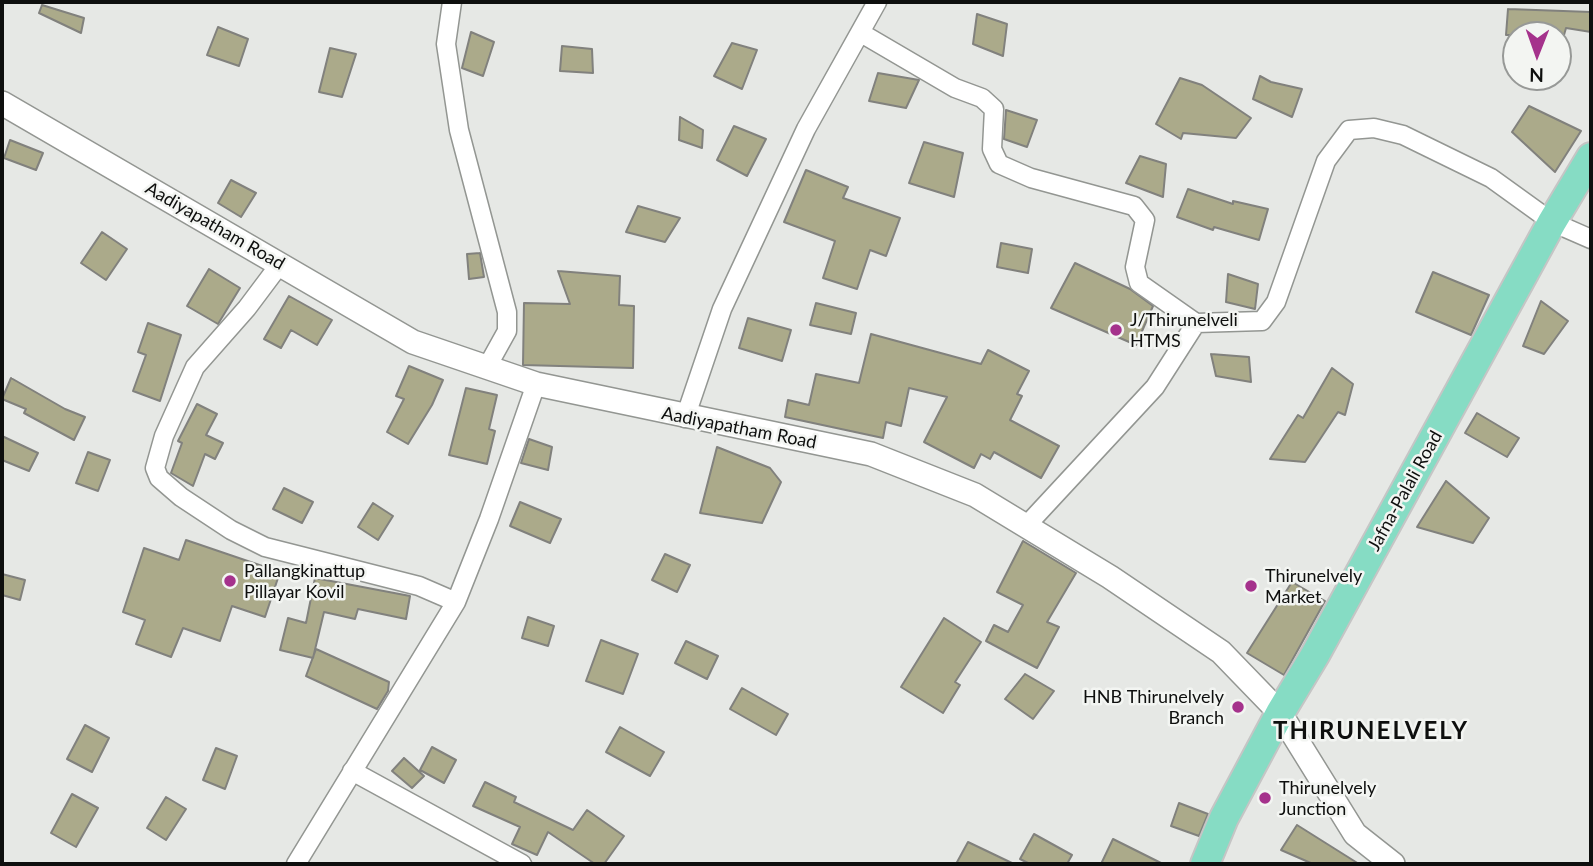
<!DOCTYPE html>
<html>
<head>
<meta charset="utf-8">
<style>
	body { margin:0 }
	#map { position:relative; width:1593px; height:866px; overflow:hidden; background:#e6e8e5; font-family:Lato,sans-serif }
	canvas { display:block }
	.frame { position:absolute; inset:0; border:4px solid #0e0f0e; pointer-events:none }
	.north { position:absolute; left:1502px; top:21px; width:70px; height:70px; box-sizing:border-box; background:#f3f5f2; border:2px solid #979997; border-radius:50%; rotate:181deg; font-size:19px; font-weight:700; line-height:28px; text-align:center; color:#0e0f0e }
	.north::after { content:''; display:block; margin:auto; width:24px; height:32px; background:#a5328c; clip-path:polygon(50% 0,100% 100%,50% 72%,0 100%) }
</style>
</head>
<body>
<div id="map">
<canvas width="1593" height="866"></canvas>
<div class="frame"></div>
<div class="north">N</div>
</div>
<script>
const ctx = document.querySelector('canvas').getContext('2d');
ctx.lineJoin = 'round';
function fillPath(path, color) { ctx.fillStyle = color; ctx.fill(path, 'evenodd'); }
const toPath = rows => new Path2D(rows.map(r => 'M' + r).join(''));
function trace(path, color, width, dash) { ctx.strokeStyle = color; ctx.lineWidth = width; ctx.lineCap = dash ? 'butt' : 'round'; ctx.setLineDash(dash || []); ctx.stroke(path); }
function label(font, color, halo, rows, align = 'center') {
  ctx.font = font + ' Lato,sans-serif'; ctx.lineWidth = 5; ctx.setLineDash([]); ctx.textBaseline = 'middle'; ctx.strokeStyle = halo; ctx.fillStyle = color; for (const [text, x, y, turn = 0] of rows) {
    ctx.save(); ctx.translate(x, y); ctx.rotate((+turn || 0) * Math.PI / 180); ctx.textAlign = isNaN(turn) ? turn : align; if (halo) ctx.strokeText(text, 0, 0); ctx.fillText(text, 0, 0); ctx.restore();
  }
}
const building = toPath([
	[42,5,84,18,81,33,39,13,42,5],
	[1508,9,1591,12,1591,32,1566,28,1564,35,1506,35,1508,9],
	[977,14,1007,24,1003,56,973,44,977,14],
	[218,27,248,39,239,66,207,55,218,27],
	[471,32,494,42,483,76,462,68,471,32],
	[732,43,757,50,742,89,714,76,732,43],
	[562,46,592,49,593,73,560,71,562,46],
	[330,48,356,54,342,97,319,92,330,48],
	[878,73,919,80,906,108,869,101,878,73],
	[1260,76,1271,82,1302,89,1292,117,1253,99,1260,76],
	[1180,78,1202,85,1251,118,1236,138,1183,133,1181,139,1156,124,1180,78],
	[1529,106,1581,131,1555,172,1512,132,1529,106],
	[1006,110,1037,120,1027,147,1004,139,1006,110],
	[680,117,703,130,702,148,679,140,680,117],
	[734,126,766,139,747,176,717,160,734,126],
	[10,140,43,153,36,170,4,158,10,140],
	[924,142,963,153,954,197,909,183,924,142],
	[1140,156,1166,164,1163,197,1126,183,1140,156],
	[806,170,848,187,843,198,900,218,886,256,870,250,857,289,823,278,835,241,784,222,806,170],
	[231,180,256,193,241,217,218,203,231,180],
	[1188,189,1233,204,1233,201,1268,209,1259,240,1214,227,1213,230,1177,217,1188,189],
	[638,206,680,218,665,242,626,232,638,206],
	[102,232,127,249,106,280,81,263,102,232],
	[1001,243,1032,249,1028,273,997,267,1001,243],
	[480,253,484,277,469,279,467,254,480,253],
	[1075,263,1130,289,1153,306,1136,345,1051,308,1075,263],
	[209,269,240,288,218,324,187,306,209,269],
	[558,271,620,276,619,305,634,306,633,368,523,365,524,303,570,304,558,271],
	[1433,272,1489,295,1471,335,1416,312,1433,272],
	[1228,274,1258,284,1255,309,1226,302,1228,274],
	[289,296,332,320,317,345,291,330,281,348,264,339,289,296],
	[1541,301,1568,321,1544,354,1523,346,1541,301],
	[816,303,856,313,851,334,810,325,816,303],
	[748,318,791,330,782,361,739,348,748,318],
	[148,323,181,335,160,401,133,391,146,355,138,352,148,323],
	[871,334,981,364,988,350,1029,371,1017,394,1022,396,1010,420,1059,446,1041,478,994,452,990,459,981,454,974,468,924,442,947,397,909,388,901,426,886,422,883,438,785,417,788,400,809,405,816,374,859,383,871,334],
	[1211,354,1249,357,1251,382,1216,376,1211,354],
	[409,366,443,380,432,405,408,444,387,432,404,399,396,396,409,366],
	[1332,368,1353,384,1345,415,1338,412,1305,462,1270,459,1298,415,1303,418,1332,368],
	[11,378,65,409,85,417,74,440,24,413,26,409,2,399,11,378],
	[466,388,497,395,489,429,495,431,487,464,449,455,466,388],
	[197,404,217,414,206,435,223,443,215,459,205,454,193,486,171,473,182,443,178,441,197,404],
	[1477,413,1519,438,1507,457,1465,433,1477,413],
	[2,436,38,453,29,471,2,460,2,436],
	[529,439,552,447,548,470,521,463,529,439],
	[717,447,770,468,781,482,762,523,700,513,717,447],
	[88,452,110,460,98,491,76,483,88,452],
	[1446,481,1489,518,1473,543,1417,527,1446,481],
	[284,488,313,502,302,523,273,509,284,488],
	[520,502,561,519,550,543,510,526,520,502],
	[373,503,393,516,378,540,358,527,373,503],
	[186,540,280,572,265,617,232,606,220,641,183,628,171,657,136,644,145,620,123,612,144,548,179,560,186,540],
	[1023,541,1076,573,1047,622,1059,627,1037,668,986,641,994,625,1008,632,1023,605,997,592,1023,541],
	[665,554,690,565,677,592,652,580,665,554],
	[2,574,25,580,20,600,2,595,2,574],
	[315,578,410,596,406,619,358,609,355,619,324,612,313,658,280,650,288,618,306,623,315,578],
	[1292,582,1325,601,1284,675,1247,653,1292,582],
	[528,617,554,626,548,646,522,638,528,617],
	[944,618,981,642,955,682,960,685,943,713,901,687,944,618],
	[601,640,638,654,623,694,586,681,601,640],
	[686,641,718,656,707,679,675,663,686,641],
	[316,649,389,682,388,691,377,709,306,676,316,649],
	[1025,674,1054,691,1033,719,1005,699,1025,674],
	[742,688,788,714,776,735,730,709,742,688],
	[85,725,109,738,92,772,67,759,85,725],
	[620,727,664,752,650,776,606,752,620,727],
	[432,747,456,760,444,783,420,770,432,747],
	[216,748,237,756,225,789,203,780,216,748],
	[404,758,424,776,412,788,392,771,404,758],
	[485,782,516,797,514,802,573,830,587,810,624,836,604,864,595,864,548,832,537,855,512,844,520,827,473,806,485,782],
	[72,794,98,808,76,847,51,833,72,794],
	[166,797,186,809,166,840,147,828,166,797],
	[1179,803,1208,814,1199,836,1171,826,1179,803],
	[1297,825,1359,864,1313,864,1281,850,1297,825],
	[1034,834,1072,855,1067,864,1030,864,1020,859,1034,834],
	[1113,839,1163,864,1101,864,1113,839],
	[968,842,1014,864,956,864,968,842]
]);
const minor = toPath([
	[452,2,446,44,459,130,507,312,507,331,487,367],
	[861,33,955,88,982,98,994,109,992,149,999,164,1031,178,1134,206,1145,220,1135,267,1139,283,1196,323],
	[280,264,247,308,195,367,164,436,155,468,159,478,181,497,231,530,265,547,419,586,456,602],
	[685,418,722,309,806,129,877,2],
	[1027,525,1155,387,1196,323,1262,321,1276,302,1326,161,1349,130,1374,128,1403,135,1491,178,1552,222,1591,239],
	[352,771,522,864],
	[296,864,456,602,489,519,536,384]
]);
const tertiary = toPath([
	[2,103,413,342,536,384,871,454,975,495,1110,577,1221,652,1280,713,1355,834,1393,864]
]);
const primary = toPath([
	[1205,864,1224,818,1280,713,1315,655,1552,222,1591,157]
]);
const markers = [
	[1116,330,7,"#a5328c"],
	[230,581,7,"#a5328c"],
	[1251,586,7,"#a5328c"],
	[1238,707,7,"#a5328c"],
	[1265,798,7,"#a5328c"]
];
const streetNames = [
	["Aadiyapatham Road",215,226,30],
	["Aadiyapatham Road",739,428,11],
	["Jafna-Palali Road",1405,491,-61]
];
const poiNames = [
	["J/Thirunelveli",1130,320],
	["HTMS",1130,341],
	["Pallangkinattup",244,571],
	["Pillayar Kovil",244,592],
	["Thirunelvely",1265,576],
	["Market",1265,597],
	["HNB Thirunelvely",1224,697,"right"],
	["Branch",1224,718,"right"],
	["Thirunelvely",1279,788],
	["Junction",1279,809]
];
const districtNames = [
	["THIRUNELVELY",1371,731]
];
fillPath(building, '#abaa8a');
trace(building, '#81817d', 2);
trace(minor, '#939692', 21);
trace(tertiary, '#939692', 26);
trace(primary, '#c5c5c5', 32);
trace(minor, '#fff', 18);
trace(tertiary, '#fff', 23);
trace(primary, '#86dcc4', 28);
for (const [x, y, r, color] of markers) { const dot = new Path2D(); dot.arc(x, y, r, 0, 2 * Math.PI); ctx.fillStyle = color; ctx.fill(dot); trace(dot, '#f3f5f2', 2.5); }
label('18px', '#0e0f0e', '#f3f5f2', streetNames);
label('18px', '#0e0f0e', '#f3f5f2', poiNames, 'left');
ctx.letterSpacing = '2px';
label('bold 24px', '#0e0f0e', '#f3f5f2', districtNames);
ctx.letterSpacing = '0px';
</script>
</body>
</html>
